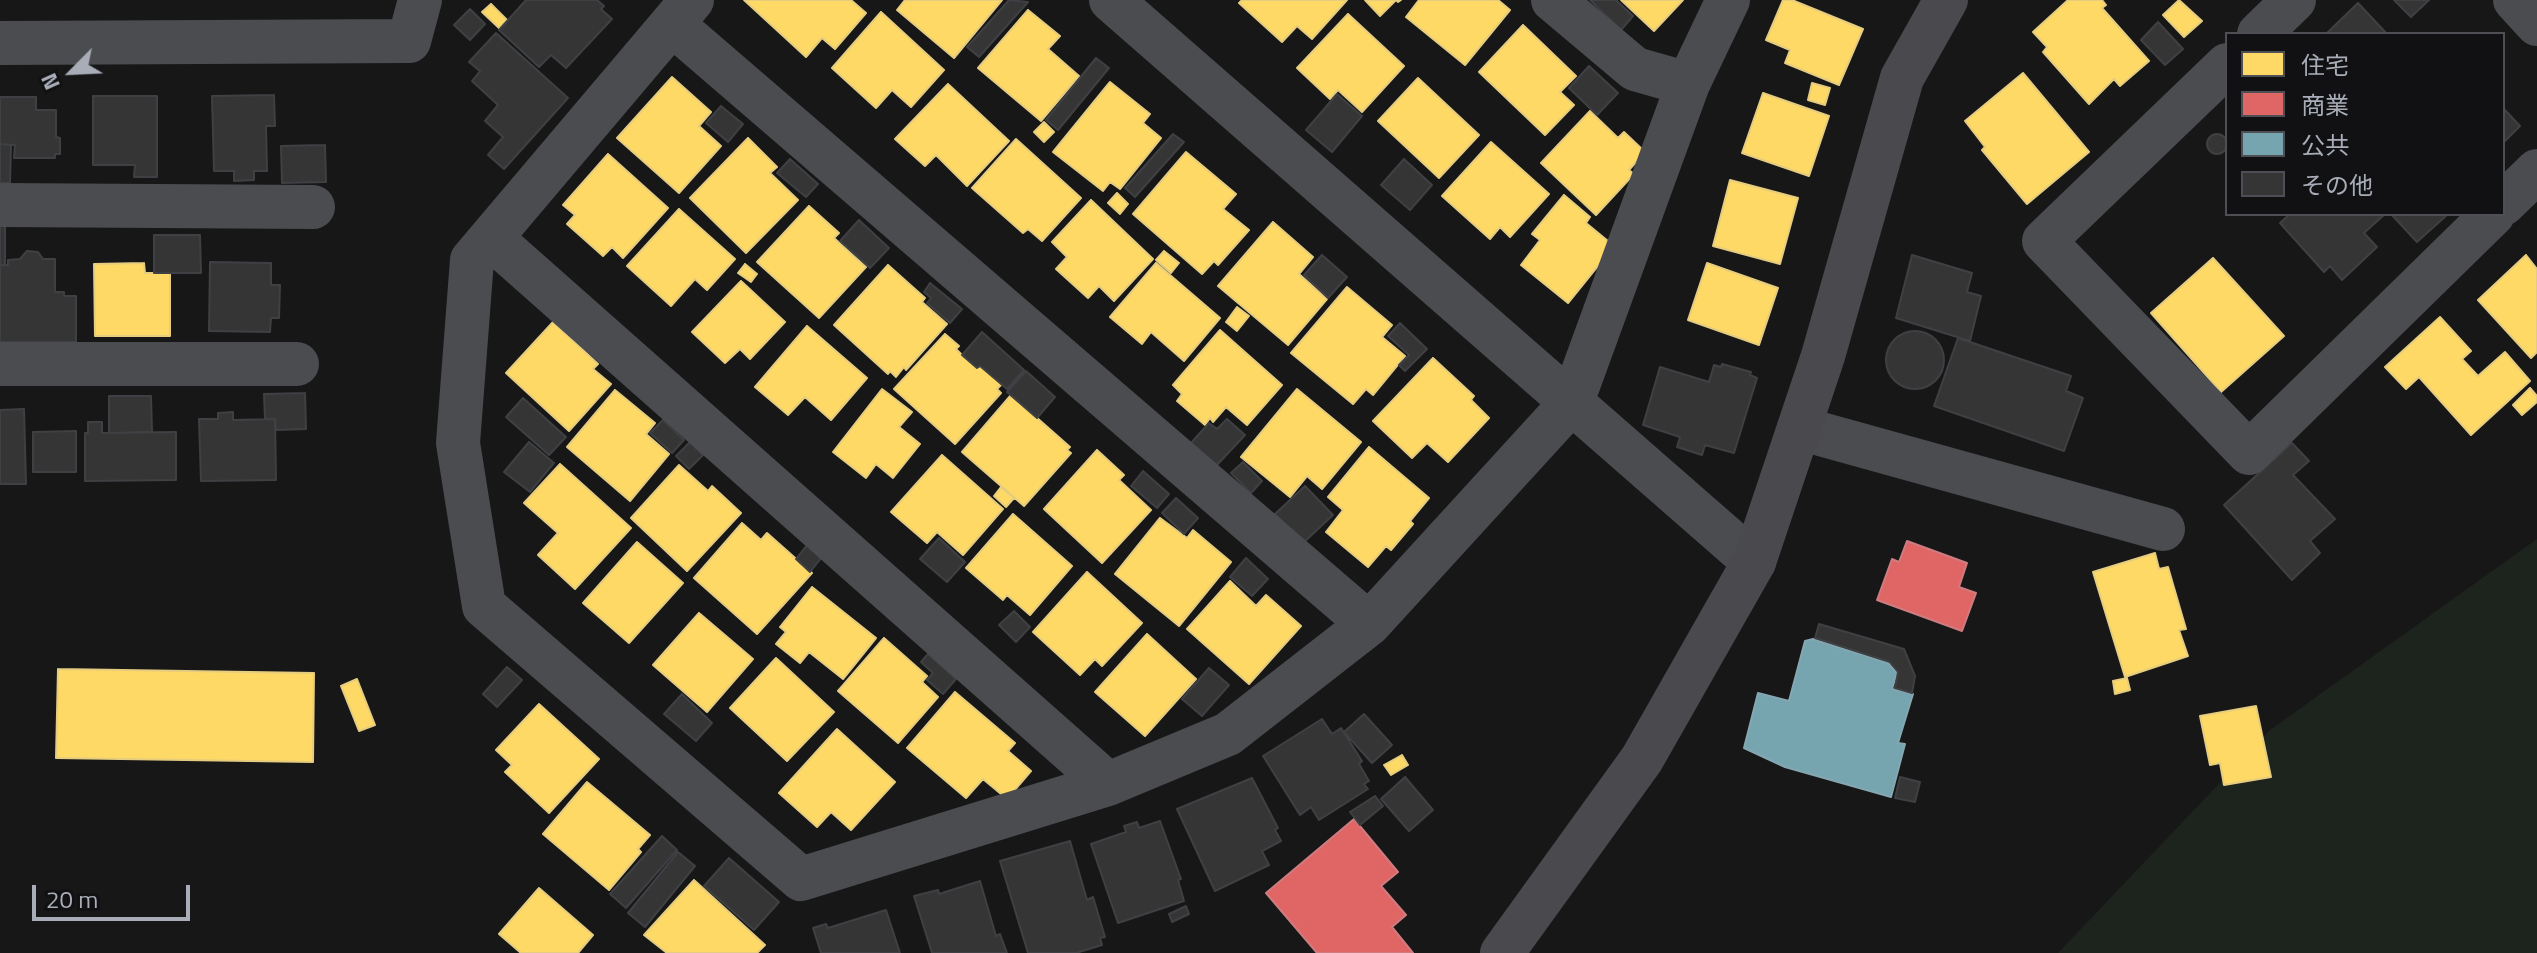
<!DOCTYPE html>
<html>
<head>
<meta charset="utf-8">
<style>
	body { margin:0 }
	#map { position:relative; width:2537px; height:953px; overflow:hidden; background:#171717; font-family:"Titillium Web","Noto Sans JP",sans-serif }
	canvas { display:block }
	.legend { position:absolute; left:2225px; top:32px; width:280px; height:184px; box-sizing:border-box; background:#111113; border:2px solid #4d4f55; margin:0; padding:10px 14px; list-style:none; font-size:24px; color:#a8adb8 }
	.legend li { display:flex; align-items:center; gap:16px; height:40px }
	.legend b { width:40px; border:2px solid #4d4f55 }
	.north { position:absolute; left:32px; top:32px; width:80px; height:80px; -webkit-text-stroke:6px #111113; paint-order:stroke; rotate:246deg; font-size:22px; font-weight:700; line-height:32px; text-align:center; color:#a8adb8 }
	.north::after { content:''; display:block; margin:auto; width:28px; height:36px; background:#a8adb8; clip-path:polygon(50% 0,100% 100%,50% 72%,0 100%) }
	.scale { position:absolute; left:32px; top:885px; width:158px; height:36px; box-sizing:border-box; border:4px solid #a8adb8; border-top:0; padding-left:10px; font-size:24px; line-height:28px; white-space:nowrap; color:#a8adb8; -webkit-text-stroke:6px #111113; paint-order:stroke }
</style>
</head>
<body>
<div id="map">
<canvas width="2537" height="953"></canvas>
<ul class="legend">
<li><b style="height:22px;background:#ffd966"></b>住宅</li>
<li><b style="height:22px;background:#e06666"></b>商業</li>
<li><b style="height:22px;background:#76a5af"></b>公共</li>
<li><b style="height:22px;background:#353536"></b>その他</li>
</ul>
<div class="north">N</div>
<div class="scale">20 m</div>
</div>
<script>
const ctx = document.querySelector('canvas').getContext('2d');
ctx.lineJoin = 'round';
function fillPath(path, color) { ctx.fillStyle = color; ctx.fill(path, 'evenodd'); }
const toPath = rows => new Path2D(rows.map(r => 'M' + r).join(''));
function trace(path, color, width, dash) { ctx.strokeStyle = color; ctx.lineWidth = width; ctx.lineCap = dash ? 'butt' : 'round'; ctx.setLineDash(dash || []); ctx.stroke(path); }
const green = toPath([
	[2537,539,2537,953,2058,953,2270,730]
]);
const homes = toPath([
	[744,0,851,0,866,13,835,49,822,38,806,57,744,0],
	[905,0,1002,0,954,58,897,10,905,0],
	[1242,0,1347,0,1312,39,1297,26,1282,42,1239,3,1242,0],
	[1365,0,1401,0,1398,2,1396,0,1380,16,1365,0],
	[1419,0,1498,0,1510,10,1465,65,1406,17,1419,0],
	[1621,0,1683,0,1654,31,1621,0],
	[1783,0,1792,0,1863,29,1839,85,1785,63,1790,50,1766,40,1783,0],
	[2068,0,2102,0,2106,5,2102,8,2149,61,2120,86,2114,79,2089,104,2043,52,2047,47,2033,32,2068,0],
	[2179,0,2202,21,2184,37,2163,15,2179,0],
	[491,4,507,20,499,28,482,12,491,4],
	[1028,10,1060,36,1048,49,1079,76,1041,121,978,68,1028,10],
	[881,12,944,70,911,107,892,90,876,108,832,68,881,12],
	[1348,14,1404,66,1362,112,1338,90,1330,99,1297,68,1348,14],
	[1523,25,1576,76,1560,92,1574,105,1545,135,1479,72,1523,25],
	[2023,73,2089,152,2027,204,1982,150,1985,147,1965,121,2023,73],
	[672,77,711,112,699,126,721,146,679,193,617,138,672,77],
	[1418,78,1479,135,1439,178,1378,121,1418,78],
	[1110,82,1150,114,1143,123,1161,138,1120,189,1110,182,1103,191,1053,152,1110,82],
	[1812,83,1830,88,1825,105,1808,100,1812,83],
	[948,84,1009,141,967,186,936,155,925,166,895,139,948,84],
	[1763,93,1829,116,1809,176,1742,153,1763,93],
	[1590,111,1618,138,1624,132,1645,152,1629,170,1634,174,1596,215,1541,163,1590,111],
	[1044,122,1054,132,1044,142,1034,132,1044,122],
	[748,138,777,167,770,173,798,200,746,253,690,198,748,138],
	[1016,139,1081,198,1042,241,1028,229,1023,233,972,188,1016,139],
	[1491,142,1549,194,1510,237,1500,227,1490,239,1442,196,1491,142],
	[1186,152,1236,194,1223,209,1249,230,1218,265,1214,261,1202,274,1133,214,1186,152],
	[608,154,668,208,623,258,612,247,603,256,567,224,575,215,563,205,608,154],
	[1730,180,1798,198,1780,264,1713,246,1730,180],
	[1117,193,1128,204,1120,214,1108,203,1117,193],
	[1564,195,1590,217,1586,223,1614,246,1568,303,1521,265,1540,240,1532,234,1564,195],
	[1091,200,1153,259,1114,301,1099,286,1088,298,1056,269,1067,257,1052,242,1091,200],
	[809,206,839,233,834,238,866,267,819,318,757,262,809,206],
	[679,209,735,259,707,290,695,279,671,306,627,266,679,209],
	[1273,222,1313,257,1299,274,1327,299,1288,345,1218,286,1273,222],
	[1164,251,1179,263,1171,273,1156,260,1164,251],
	[2526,255,2537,269,2537,352,2531,358,2478,300,2526,255],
	[2213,258,2284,336,2221,392,2151,313,2213,258],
	[144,263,145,273,170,273,170,336,95,336,94,264,144,263],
	[1156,263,1220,318,1184,361,1151,332,1142,344,1110,317,1156,263],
	[1707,263,1778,288,1759,345,1688,320,1707,263],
	[745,264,757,274,751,282,738,273,745,264],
	[888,265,925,298,922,302,947,324,906,370,904,367,896,377,890,371,888,374,834,325,888,265],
	[741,281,785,322,750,359,740,349,725,363,692,332,741,281],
	[1347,287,1392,325,1382,337,1405,356,1373,395,1366,389,1353,404,1291,353,1347,287],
	[1237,307,1249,316,1237,331,1226,322,1237,307],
	[2440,317,2471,351,2462,359,2478,376,2505,352,2530,381,2471,435,2419,377,2406,389,2385,367,2440,317],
	[553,322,598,364,593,369,611,384,569,431,506,373,553,322],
	[807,326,867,378,831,420,805,397,788,415,755,387,807,326],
	[1220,330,1282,385,1247,425,1226,407,1213,422,1210,418,1205,425,1177,401,1182,394,1173,385,1220,330],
	[945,334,959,346,956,349,962,355,977,368,980,366,1002,384,997,389,1001,393,955,444,894,389,945,334],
	[1433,358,1474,396,1471,400,1489,418,1448,462,1427,443,1412,458,1373,421,1433,358],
	[2530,388,2537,396,2537,402,2522,415,2513,405,2530,388],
	[882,389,912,412,899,427,920,444,893,478,876,464,866,478,833,452,882,389],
	[1297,389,1361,442,1322,489,1307,476,1290,497,1241,457,1297,389],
	[615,390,655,423,646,434,669,454,630,501,567,447,615,390],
	[1011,395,1070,447,1067,450,1071,453,1024,506,962,452,1011,395],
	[1369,447,1429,498,1410,521,1413,524,1391,550,1386,546,1368,567,1326,532,1343,510,1328,497,1369,447],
	[1097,450,1124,475,1119,480,1151,510,1102,563,1044,509,1097,450],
	[942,455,1003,509,963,555,937,532,927,543,891,512,942,455],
	[560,464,631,528,575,589,538,555,558,533,524,503,560,464],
	[679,465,708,491,712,486,741,513,687,571,631,518,679,465],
	[1001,487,1014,498,1006,507,994,496,1001,487],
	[1013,514,1072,566,1030,615,1007,595,1003,600,966,568,1013,514],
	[1160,518,1187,538,1193,530,1231,562,1179,626,1115,574,1160,518],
	[742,523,761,540,767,533,812,573,757,634,694,578,742,523],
	[637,542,683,583,629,643,583,603,637,542],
	[2155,553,2159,569,2168,567,2186,629,2179,630,2188,656,2125,677,2093,572,2155,553],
	[1087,572,1142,623,1102,666,1095,659,1080,675,1033,632,1087,572],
	[1230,581,1256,606,1266,595,1301,626,1249,684,1187,629,1230,581],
	[812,587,876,638,843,679,809,652,800,663,776,644,786,632,780,627,812,587],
	[699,613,753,659,707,712,653,665,699,613],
	[1147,634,1196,679,1145,736,1095,692,1147,634],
	[884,638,927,676,922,682,938,697,898,743,838,691,884,638],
	[776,658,834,712,787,761,730,708,776,658],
	[58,669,314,673,313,762,56,758,58,669],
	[2127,678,2130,690,2115,694,2113,681,2127,678],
	[357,679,375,725,359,731,341,686,357,679],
	[955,692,1015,743,1008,751,1031,771,1007,799,983,779,966,798,907,748,955,692],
	[539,704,599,759,549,813,505,772,512,765,496,750,539,704],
	[2256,706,2271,777,2224,785,2220,763,2210,765,2200,716,2256,706],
	[837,729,895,782,851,830,831,812,817,827,779,793,837,729],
	[1402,755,1408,765,1391,775,1384,765,1402,755],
	[587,782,650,835,638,849,641,852,609,890,543,834,587,782],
	[694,880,765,945,757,953,667,953,644,935,694,880],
	[539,888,593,935,578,953,521,953,499,934,539,888]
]);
const shops = toPath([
	[1907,541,1967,563,1959,587,1976,593,1962,631,1877,600,1892,559,1899,562,1907,541],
	[1354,819,1398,872,1381,886,1406,915,1392,927,1413,953,1317,953,1266,893,1354,819]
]);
const public = toPath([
	[1813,639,1888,663,1897,673,1892,689,1913,694,1898,743,1905,744,1891,797,1785,767,1744,748,1758,693,1789,701,1805,641,1813,639]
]);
const building = toPath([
	[526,0,597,0,604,6,601,9,612,19,566,68,551,55,539,67,499,30,526,0],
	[1009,0,1028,2,979,57,967,47,1009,0],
	[1590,0,1616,0,1633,16,1621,30,1590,0],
	[2394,0,2429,0,2411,17,2394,0],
	[2358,3,2387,34,2326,34,2358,3],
	[470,9,485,24,470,40,454,25,470,9],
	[2158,22,2183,49,2165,65,2141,40,2158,22],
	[496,33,568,98,504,169,488,155,503,137,485,121,498,105,472,81,480,71,469,62,496,33],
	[1096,58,1109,68,1058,130,1046,120,1096,58],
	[1589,66,1618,93,1597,115,1569,88,1589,66],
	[1337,94,1362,116,1332,152,1306,130,1337,94],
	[274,95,275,126,266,126,267,171,254,171,254,180,234,181,234,171,214,171,212,96,274,95],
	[93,96,157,96,157,177,134,177,135,165,93,165,93,96],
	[0,97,36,97,36,110,56,110,56,137,60,138,60,154,55,154,55,158,14,158,15,145,0,144,0,97],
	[721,106,743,124,728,142,706,123,721,106],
	[2503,108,2520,126,2503,143,2503,108],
	'2207 144a10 10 0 1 1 20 0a10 10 0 1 1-20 0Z',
	[1173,134,1184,142,1135,197,1125,188,1173,134],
	[0,144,11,145,10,183,0,183,0,144],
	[325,145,326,182,282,183,281,146,325,145],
	[790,159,818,184,806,197,777,173,790,159],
	[1404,159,1432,185,1410,210,1381,185,1404,159],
	[2290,214,2385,214,2364,233,2377,247,2342,280,2330,266,2324,272,2280,223,2290,214],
	[2391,214,2448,214,2417,242,2391,214],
	[859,220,889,248,870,268,840,241,859,220],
	[0,226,5,226,5,265,0,265,0,226],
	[154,235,200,235,201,273,154,273,154,235],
	[27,251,38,252,43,259,55,259,55,292,64,292,64,296,76,296,76,342,0,342,0,265,8,265,8,260,20,259,27,251],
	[1322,255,1347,277,1328,298,1304,275,1322,255],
	[1912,255,1972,273,1967,292,1981,296,1970,341,1896,318,1912,255],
	[210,262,271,263,271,285,280,285,279,318,271,318,270,332,209,331,210,262],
	[930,283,962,309,950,323,927,303,931,298,924,292,930,283],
	[1400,323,1427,349,1405,371,1399,365,1409,355,1388,336,1400,323],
	'1886 360a29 29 0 1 1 58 0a29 29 0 1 1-58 0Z',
	[982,332,1024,370,1007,389,980,366,977,368,962,355,982,332],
	[1958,338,2071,376,2066,391,2083,398,2064,451,1934,406,1958,338],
	[1722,364,1751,372,1750,375,1757,378,1734,453,1705,445,1702,455,1677,447,1680,437,1643,425,1660,367,1709,382,1714,365,1721,367,1722,364],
	[1026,371,1055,397,1037,418,1007,392,1026,371],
	[305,393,306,429,276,430,275,419,265,419,264,394,305,393],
	[109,396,151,396,152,432,109,433,109,396],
	[523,398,566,437,549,455,506,417,523,398],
	[24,409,26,484,0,484,0,410,24,409],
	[233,412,233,420,275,419,276,480,201,481,199,419,218,419,218,413,233,412],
	[1227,419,1245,435,1216,466,1191,443,1209,423,1217,429,1227,419],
	[663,420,684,440,672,453,650,433,663,420],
	[88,422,102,422,102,433,176,432,176,480,85,481,85,433,88,433,88,422],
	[76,431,76,472,33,472,33,432,76,431],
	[529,442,554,463,530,492,504,472,529,442],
	[690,442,703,455,689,469,676,456,690,442],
	[2292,443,2309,461,2293,475,2335,519,2310,541,2320,553,2292,580,2224,505,2292,443],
	[1243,462,1262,481,1251,493,1231,473,1243,462],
	[1143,471,1169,494,1157,508,1131,486,1143,471],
	[1305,486,1333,515,1303,543,1275,514,1305,486],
	[1176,498,1198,518,1184,534,1162,513,1176,498],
	[939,538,965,562,947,582,920,559,939,538],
	[807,545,822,557,810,572,796,559,807,545],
	[1246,558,1268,579,1252,596,1230,577,1246,558],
	[1014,611,1030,627,1016,642,999,625,1014,611],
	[1819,624,1904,649,1915,676,1912,693,1895,688,1898,672,1890,662,1815,638,1819,624],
	[928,654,956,679,943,694,927,680,933,673,921,662,928,654],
	[507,667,522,680,497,707,483,694,507,667],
	[1209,668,1229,685,1202,716,1182,699,1209,668],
	[682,694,712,723,696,741,664,714,682,694],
	[1364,714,1392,745,1372,763,1344,732,1364,714],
	[1322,719,1332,734,1341,728,1362,761,1359,764,1369,781,1364,784,1368,789,1319,820,1311,807,1300,815,1263,756,1322,719],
	[1405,777,1433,810,1409,831,1381,799,1405,777],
	[1900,777,1920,782,1915,802,1895,798,1900,777],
	[1252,778,1278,828,1275,830,1281,841,1262,851,1269,865,1215,891,1177,809,1252,778],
	[1375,796,1383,806,1360,825,1350,812,1375,796],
	[1160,821,1181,879,1178,880,1184,901,1118,923,1091,844,1126,832,1124,826,1137,822,1139,828,1160,821],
	[662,836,677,850,626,908,610,894,662,836],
	[1070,841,1087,900,1093,897,1105,937,1100,938,1102,945,1076,953,1028,953,1000,861,1070,841],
	[678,852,695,866,645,927,628,913,678,852],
	[729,858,779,902,754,930,704,886,729,858],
	[980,881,996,936,1000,934,1007,953,932,953,914,896,938,890,939,894,980,881],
	[1186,906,1189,914,1172,922,1169,914,1186,906],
	[886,910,900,953,821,953,813,928,826,924,828,928,886,910]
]);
const street = toPath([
	[692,0,472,260,458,443,484,606,801,879,1108,784,1228,734,1369,624,1572,402,1688,84,1728,0],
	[1111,0,1754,562],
	[1553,0,1635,69,1688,84],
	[2515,0,2537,24],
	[672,24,1369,624],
	[2259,34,2294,0],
	[0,43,409,41,420,0],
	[2227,65,2044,241,2249,453,2493,214],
	[2503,204,2537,171],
	[0,205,313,207],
	[491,238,1108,784],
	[0,364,297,364],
	[1799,428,2163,529]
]);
const secondary = toPath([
	[1502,953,1642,759,1754,562,1823,356,1902,78,1946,0]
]);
fillPath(green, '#1d241e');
fillPath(homes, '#ffd966');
trace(homes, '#e5cc7f', 2);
fillPath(shops, '#e06666');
trace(shops, '#cf7b7f', 2);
fillPath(public, '#76a5af');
trace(public, '#85a7b2', 2);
fillPath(building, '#353536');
trace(building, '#3f4043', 2);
trace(street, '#4b4c50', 44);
trace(secondary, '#4a4a4e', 44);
</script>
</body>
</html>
